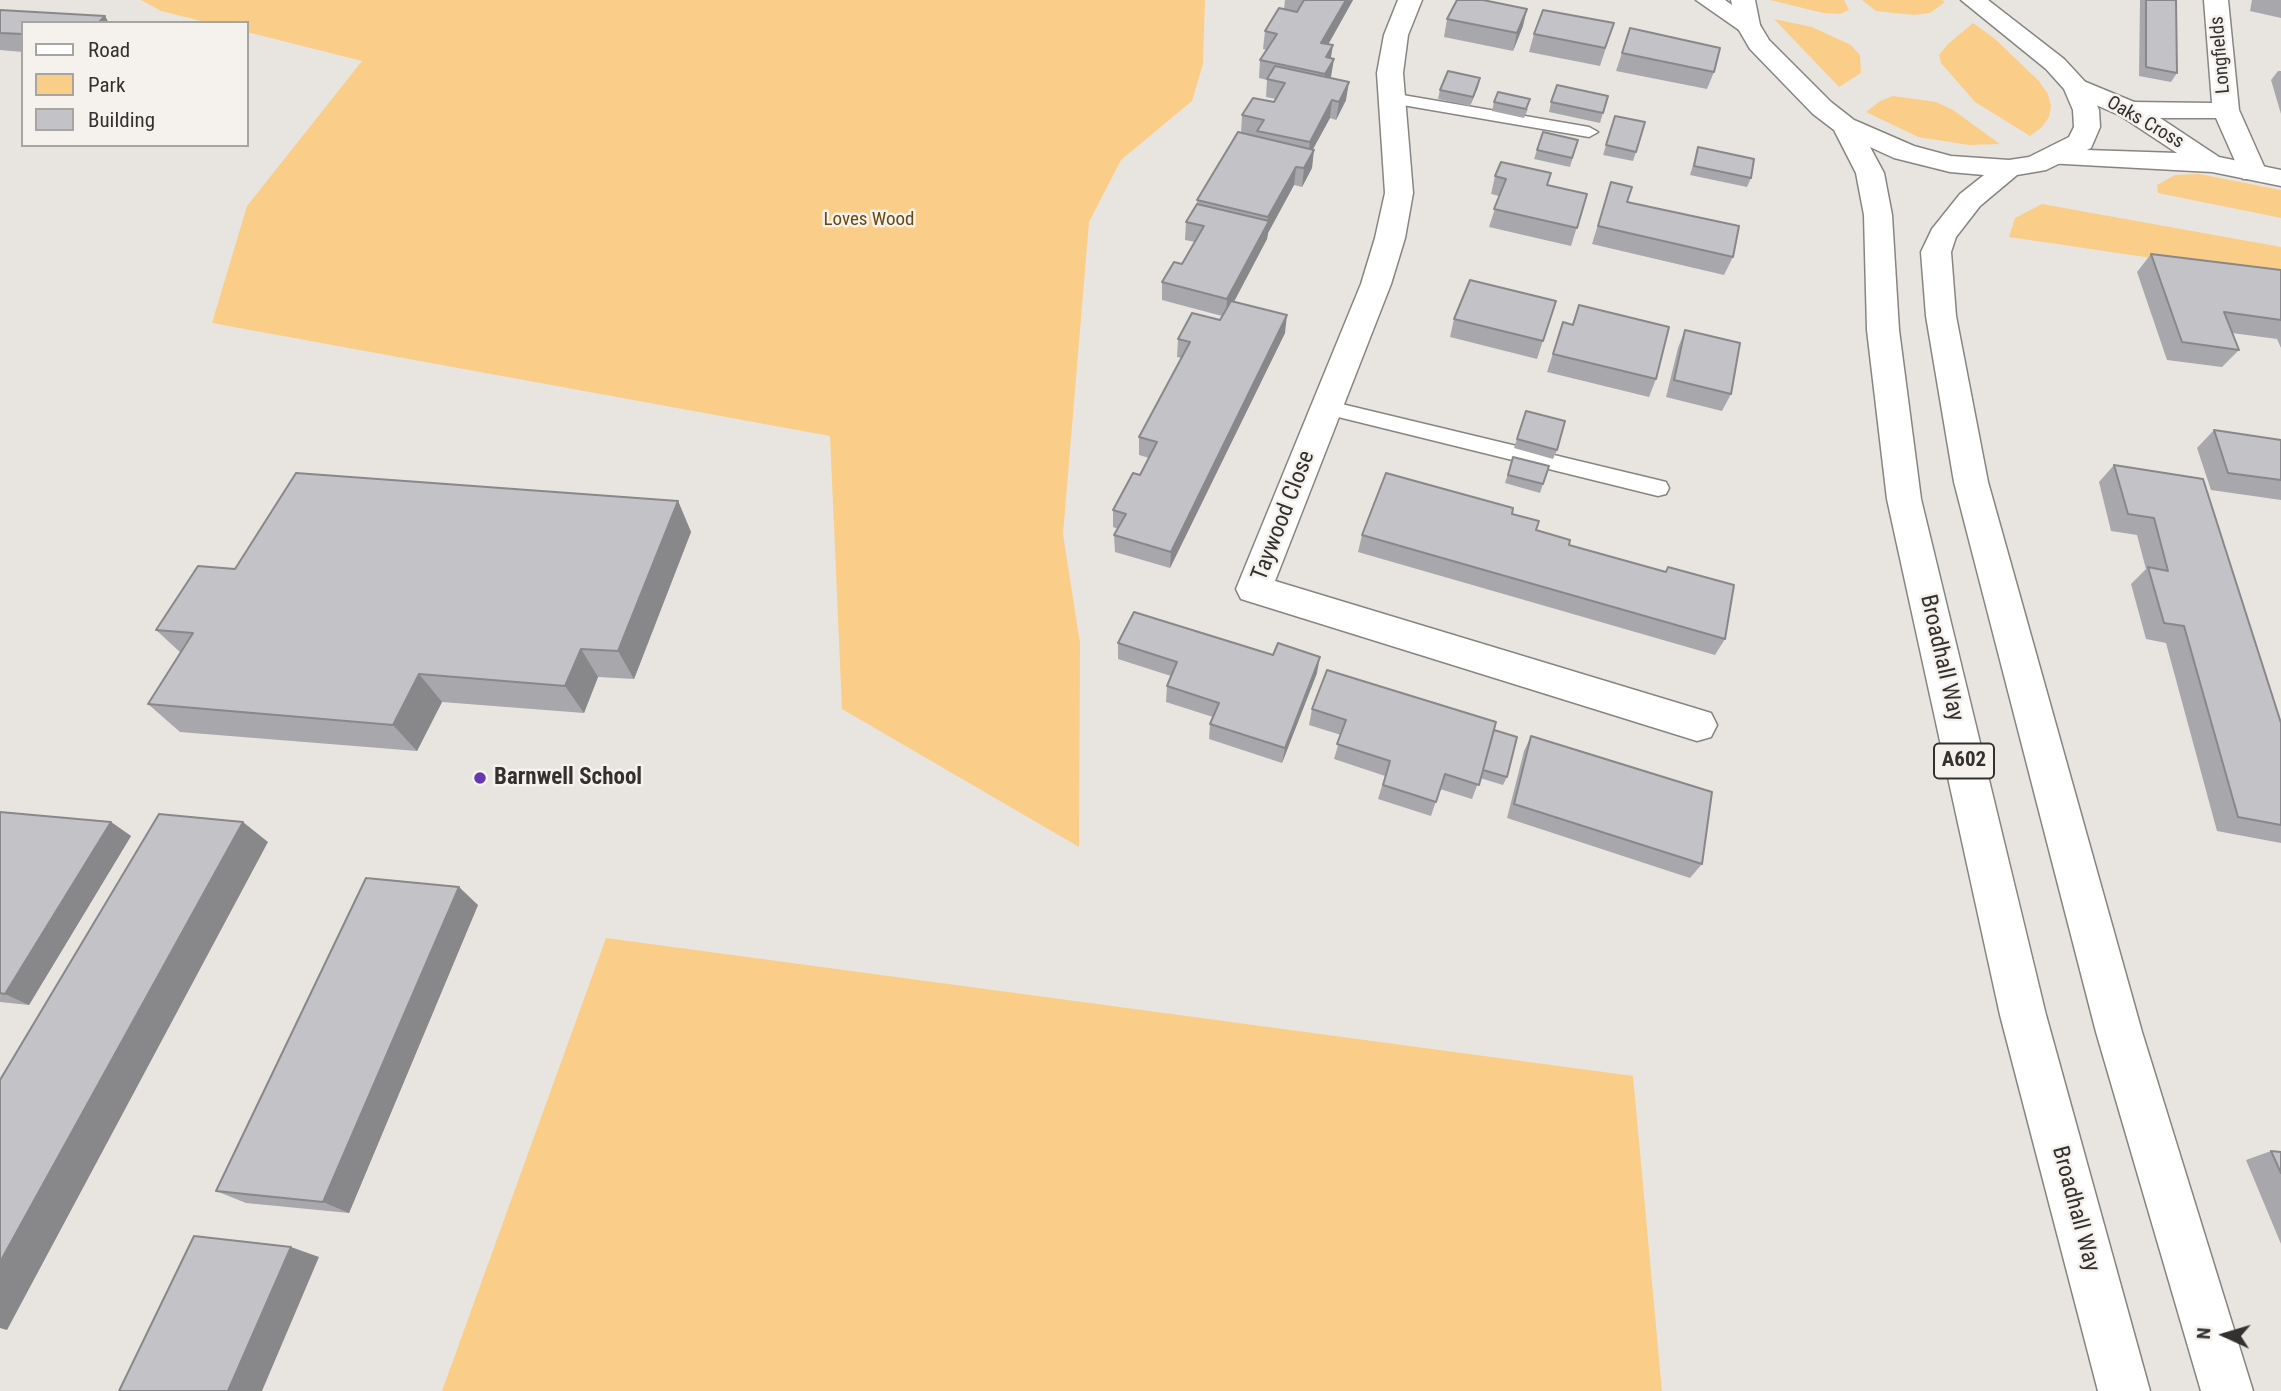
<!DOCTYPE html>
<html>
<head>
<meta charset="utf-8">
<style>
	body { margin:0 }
	#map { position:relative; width:2281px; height:1391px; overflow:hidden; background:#e8e5e0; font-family:"Roboto Condensed",sans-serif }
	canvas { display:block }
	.legend { position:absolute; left:21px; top:21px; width:228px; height:126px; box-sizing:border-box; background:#f5f2ee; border:2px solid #a7a5a2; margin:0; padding:9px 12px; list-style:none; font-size:21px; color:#333130 }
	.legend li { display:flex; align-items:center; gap:14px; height:35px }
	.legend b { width:35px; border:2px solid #a7a5a2 }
	.north { position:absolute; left:2190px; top:1300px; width:70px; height:70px; -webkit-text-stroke:5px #f5f2ee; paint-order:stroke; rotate:274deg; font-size:19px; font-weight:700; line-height:28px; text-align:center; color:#333130 }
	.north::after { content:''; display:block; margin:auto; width:24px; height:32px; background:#333130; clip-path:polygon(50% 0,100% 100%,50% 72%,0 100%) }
</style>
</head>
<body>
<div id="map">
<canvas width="2281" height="1391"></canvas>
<ul class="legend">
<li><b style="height:9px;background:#fff"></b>Road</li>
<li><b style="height:19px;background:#face89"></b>Park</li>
<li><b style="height:19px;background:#c3c2c7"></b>Building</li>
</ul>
<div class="north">N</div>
</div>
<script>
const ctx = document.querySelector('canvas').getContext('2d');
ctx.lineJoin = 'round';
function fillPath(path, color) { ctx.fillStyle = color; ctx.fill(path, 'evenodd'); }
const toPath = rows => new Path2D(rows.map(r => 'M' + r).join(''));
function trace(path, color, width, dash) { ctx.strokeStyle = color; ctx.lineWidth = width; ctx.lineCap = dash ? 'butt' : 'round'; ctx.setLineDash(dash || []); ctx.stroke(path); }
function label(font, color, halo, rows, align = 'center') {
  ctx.font = font + ' "Roboto Condensed",sans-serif'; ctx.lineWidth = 5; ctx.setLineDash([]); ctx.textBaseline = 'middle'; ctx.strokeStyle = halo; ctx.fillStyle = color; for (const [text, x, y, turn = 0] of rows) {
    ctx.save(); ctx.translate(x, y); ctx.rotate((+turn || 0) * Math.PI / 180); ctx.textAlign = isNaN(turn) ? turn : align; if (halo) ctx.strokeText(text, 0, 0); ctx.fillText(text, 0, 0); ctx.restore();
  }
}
const green = toPath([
	[141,0,1205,0,1203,64,1192,101,1121,160,1089,222,1063,534,1080,643,1079,847,842,709,830,436,212,323,247,206,362,61,247,32,247,23,209,23,161,11],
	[1770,0,1844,0,1849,10,1840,14,1823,13],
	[1862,0,1942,0,1945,2,1930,13,1914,15,1876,11],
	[1774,19,1812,27,1851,45,1860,55,1861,73,1839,87],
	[1973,23,1994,38,2039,81,2048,94,2051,106,2049,117,2042,127,2030,136,1975,102,1941,63,1939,55,1948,44],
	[1893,96,1936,102,1953,110,2000,144,1969,145,1918,137,1866,112,1880,101],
	[2199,174,2281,190,2281,218,2158,193,2157,185,2175,175],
	[2042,204,2281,247,2281,277,2009,237,2015,218],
	[606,938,1633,1076,1662,1391,442,1391]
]);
const service = toPath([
	[1391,93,1589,127,1598,132,1589,137,1385,102,1385,94,1391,93],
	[1325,400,1658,480,1666,482,1669,488,1666,494,1658,496,1318,412,1315,407,1318,402,1325,400]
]);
const minor = toPath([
	[1398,0,1422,0,1408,35,1403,73,1413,193,1405,238,1391,284,1275,581,1711,713,1717,725,1711,737,1697,741,1241,599,1236,589,1361,284,1375,238,1385,193,1377,73,1384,35,1398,0],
	[2204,0,2228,0,2239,110,2267,173,2263,179,2243,179,2216,118,2130,118,2121,116,2117,110,2121,104,2130,102,2212,103,2204,0]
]);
const tertiary = toPath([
	[1696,0,1725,0,1760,25,1757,30,1748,32,1739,30,1696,0],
	[2076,78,2139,104,2219,157,2281,170,2281,186,2212,172,2046,163,2042,157,2046,151,2056,149,2177,153,2121,116,2067,92,2063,86,2067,80,2076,78]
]);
const trunk = toPath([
	[1731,0,1755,0,1760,25,1769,40,1831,102,1854,120,1914,146,1951,156,2009,160,2029,157,2069,137,2074,127,2073,110,2064,89,2046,69,1961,0,1988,0,2064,59,2089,86,2099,110,2100,127,2091,148,2046,170,2017,175,1980,206,1956,237,1951,252,1956,316,1988,482,2142,1032,2253,1391,2201,1391,2096,1032,1954,482,1926,316,1921,252,1932,229,1960,194,1984,175,1950,172,1894,158,1870,147,1884,173,1892,215,1899,330,1921,499,2046,1015,2150,1391,2098,1391,2000,1015,1887,499,1867,330,1864,215,1856,173,1834,130,1813,114,1750,49,1736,25,1731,0]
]);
const wall = toPath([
	[1285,0,1353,0,1328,44,1331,58,1331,78,1346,100,1336,120,1330,118,1313,149,1312,168,1302,187,1294,185,1268,233,1267,239,1234,301,1285,333,1170,568,1115,552,1114,535,1118,529,1113,527,1113,510,1140,475,1149,458,1139,455,1139,437,1182,358,1177,357,1178,339,1220,320,1222,316,1162,300,1162,282,1182,264,1195,242,1185,240,1186,222,1197,204,1197,200,1241,133,1242,115,1274,102,1276,99,1266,97,1267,80,1259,78,1260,60,1267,50,1263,49,1265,31,1284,9],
	[2140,0,2176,0,2177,73,2171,82,2139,76],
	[2252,0,2281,0,2281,18,2250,11],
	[0,10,23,23,23,52,0,50],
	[1447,19,1523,26,1513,51,1444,37],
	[1614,23,1600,66,1529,52,1534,34],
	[1630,28,1714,72,1707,89,1616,71],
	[2278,71,2281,71,2281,114,2271,80],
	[1478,87,1470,106,1438,99,1440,90],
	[1494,102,1528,109,1524,118,1492,111],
	[1551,102,1603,113,1600,123,1549,112],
	[1615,116,1636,152,1633,161,1603,155],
	[1578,140,1570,167,1534,159,1537,150],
	[1698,147,1751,178,1747,187,1690,175],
	[1495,176,1547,185,1587,194,1571,246,1489,227,1499,196,1491,194],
	[1611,182,1627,202,1733,257,1724,275,1592,244],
	[2151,254,2281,270,2281,348,2277,339,2232,333,2239,350,2222,367,2167,360,2137,272],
	[1556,301,1537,359,1450,337,1454,319],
	[1579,305,1656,379,1649,397,1547,372,1563,322,1572,324],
	[1685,330,1731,394,1722,411,1666,397,1678,348],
	[1526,411,1557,450,1553,459,1514,448],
	[2214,430,2281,440,2281,500,2211,490,2197,448],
	[1513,457,1549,466,1540,493,1505,483],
	[2114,465,2203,479,2281,723,2281,843,2217,831,2166,643,2146,639,2131,584,2146,569,2137,535,2111,531,2099,482],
	[678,501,691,532,634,679,598,677,584,713,442,702,417,751,180,732,148,704,181,653,156,630,235,569],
	[1512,514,1536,530,1569,545,1665,572,1668,567,1725,639,1715,655,1358,552,1362,535],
	[1118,643,1317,673,1282,763,1209,739,1210,724,1213,717,1166,702,1167,686,1171,676,1118,659],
	[1312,709,1494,730,1507,777,1503,785,1480,778,1472,799,1440,789,1431,816,1378,799,1385,776,1334,759,1341,735,1309,725],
	[1531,736,1702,864,1690,878,1507,818,1524,751],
	[0,812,111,822,131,836,29,1005,0,1002],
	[478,905,349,1213,246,1203,216,1191],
	[2271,1151,2281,1152,2281,1244,2246,1160]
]);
const shadedWall = toPath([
	[1346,0,1353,0,1319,61,1321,43],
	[1527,9,1523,26,1513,51,1517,33],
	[105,16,109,23,98,23],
	[1333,45,1330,63,1324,75,1326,57],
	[1334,59,1331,77,1323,92,1325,74],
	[1480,78,1478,87,1470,106,1473,97],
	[1349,82,1346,100,1336,120,1339,102],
	[1332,100,1330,118,1307,160,1310,142],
	[1314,150,1312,168,1302,187,1304,168],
	[1296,167,1294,185,1268,233,1267,239,1226,317,1227,299,1268,223,1268,217],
	[1287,315,1285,333,1170,568,1171,552],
	[678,501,691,532,634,679,618,651],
	[581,649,598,677,584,713,565,686],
	[1320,657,1317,673,1282,763,1285,748],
	[419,674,442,702,417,751,393,725],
	[111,822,131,836,29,1005,5,994],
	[243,822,268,842,7,1330,0,1328,0,1262],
	[459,887,478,905,349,1213,323,1202],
	[291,1247,319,1257,262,1391,228,1391]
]);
const building = toPath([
	[1304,0,1346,0,1321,43,1333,45,1326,57,1334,59,1325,74,1260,60,1277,34,1265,31,1279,8,1297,12,1304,0],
	[1457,0,1483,0,1527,9,1517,33,1447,19,1457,0],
	[2146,0,2176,0,2177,73,2146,67,2146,0],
	[0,10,105,16,98,23,23,23,23,34,0,33,0,10],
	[1543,10,1614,23,1605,48,1534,34,1543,10],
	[1630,28,1720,48,1714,72,1622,53,1630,28],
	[1275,66,1349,82,1339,102,1332,100,1310,142,1257,131,1264,120,1242,115,1253,98,1274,102,1285,83,1267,79,1275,66],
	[1448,71,1480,78,1473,97,1440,90,1448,71],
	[1557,85,1608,96,1603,113,1551,102,1557,85],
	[1498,92,1530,99,1526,109,1494,102,1498,92],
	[1615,116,1645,122,1636,152,1606,145,1615,116],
	[1238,132,1314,150,1304,168,1296,167,1268,217,1197,200,1238,132],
	[1543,132,1578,140,1572,158,1537,150,1543,132],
	[1698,147,1754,159,1751,178,1694,166,1698,147],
	[1501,162,1551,173,1547,185,1587,194,1577,228,1494,209,1506,179,1495,176,1501,162],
	[1611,182,1632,187,1627,202,1739,226,1733,257,1598,226,1611,182],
	[1197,204,1269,221,1227,299,1162,282,1174,262,1182,264,1204,226,1186,222,1197,204],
	[2151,254,2281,270,2281,320,2224,312,2239,350,2182,342,2151,254],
	[1470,280,1556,301,1543,341,1454,319,1470,280],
	[1231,301,1287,315,1171,552,1114,535,1126,514,1113,510,1133,473,1140,475,1157,442,1139,437,1190,342,1178,339,1192,313,1220,320,1231,301],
	[1579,305,1669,327,1656,379,1553,354,1563,322,1573,325,1579,305],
	[1685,330,1740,343,1731,394,1674,380,1685,330],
	[1526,411,1565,421,1557,450,1517,439,1526,411],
	[2214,430,2281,440,2281,480,2228,473,2214,430],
	[1513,457,1549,466,1543,484,1508,475,1513,457],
	[2114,465,2203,479,2281,723,2281,825,2238,817,2184,626,2164,623,2148,567,2168,571,2154,518,2128,514,2114,465],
	[296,473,678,501,618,651,581,649,565,686,419,674,393,725,148,704,193,633,156,630,198,566,235,569,296,473],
	[1386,473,1513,508,1512,514,1539,521,1536,530,1570,540,1569,545,1666,572,1668,567,1734,585,1725,639,1362,535,1386,473],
	[1134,612,1273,655,1278,643,1320,657,1285,748,1210,724,1219,703,1167,686,1177,662,1118,643,1134,612],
	[1327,670,1496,722,1479,785,1445,774,1436,802,1383,785,1390,761,1337,744,1346,720,1312,709,1327,670],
	[1494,730,1517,737,1507,777,1483,770,1494,730],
	[1531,736,1712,792,1702,864,1514,804,1531,736],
	[0,812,111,822,5,994,0,993,0,812],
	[159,814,243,822,0,1262,0,1080,159,814],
	[366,878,459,887,323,1202,216,1191,366,878],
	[2271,1151,2281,1152,2281,1173,2271,1151],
	[194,1236,291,1247,228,1391,119,1391,194,1236]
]);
const markers = [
	[480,778,7,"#6739b0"]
];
const farStreetnames = [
	["Longfields",2221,55,-95],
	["Oaks Cross",2145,123,30]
];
const farParknames = [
	["Loves Wood",869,220]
];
const shields = [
	[1964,761,60]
];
const shieldNames = [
	["A602",1964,761]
];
const streetNames = [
	["Taywood Close",1284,516,-69],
	["Broadhall Way",1941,658,77],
	["Broadhall Way",2075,1209,75]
];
const poiNames = [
	["Barnwell School",494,778]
];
fillPath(green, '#face89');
trace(service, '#878581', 3);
trace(minor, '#878581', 3);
trace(tertiary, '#878581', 3);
trace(trunk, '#878581', 3);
fillPath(service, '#fff');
fillPath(minor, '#fff');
fillPath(tertiary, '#fff');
fillPath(trunk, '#fff');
fillPath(wall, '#a8a7ab');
fillPath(shadedWall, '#88888b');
fillPath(building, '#c3c2c7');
trace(building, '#88888b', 2);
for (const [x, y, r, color] of markers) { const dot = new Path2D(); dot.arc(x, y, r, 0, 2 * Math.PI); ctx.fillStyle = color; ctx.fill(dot); trace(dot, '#f5f2ee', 2.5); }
label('19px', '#333130', '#f5f2ee', farStreetnames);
label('19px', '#6a4908', '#f5f2ee', farParknames);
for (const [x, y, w] of shields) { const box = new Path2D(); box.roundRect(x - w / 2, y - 17.5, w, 35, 5); ctx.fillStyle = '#f5f2ee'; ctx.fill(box); trace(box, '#333130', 2); }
label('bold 21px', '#333130', null, shieldNames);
label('23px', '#333130', '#f5f2ee', streetNames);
label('bold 23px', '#333130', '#f5f2ee', poiNames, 'left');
</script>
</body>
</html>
